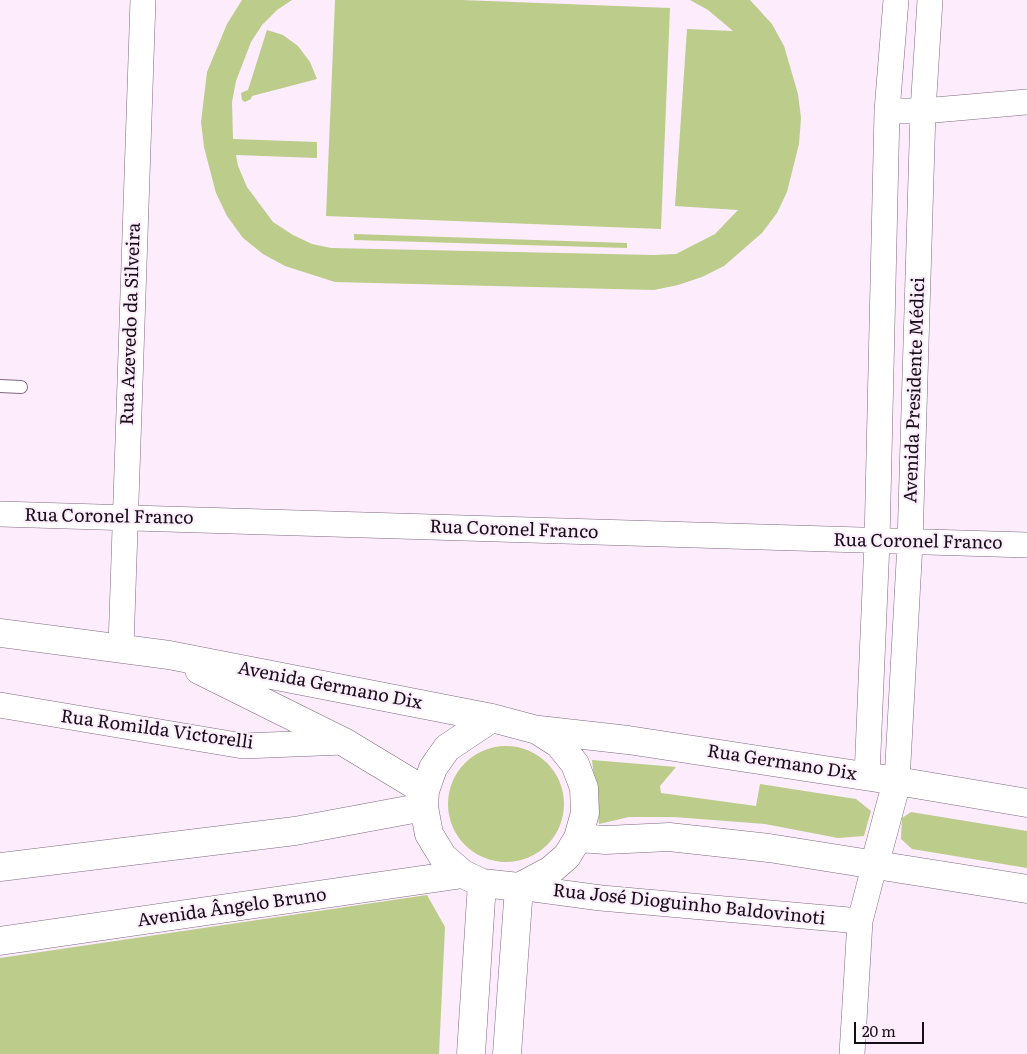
<!DOCTYPE html>
<html>
<head>
<meta charset="utf-8">
<style>
	body { margin:0 }
	#map { position:relative; width:1027px; height:1054px; overflow:hidden; background:#fcecfc; font-family:Literata,serif }
	canvas { display:block }
	.scale { position:absolute; left:854px; top:1022px; width:70px; height:22px; box-sizing:border-box; border:2px solid #160e17; border-top:0; padding-left:6px; font-size:15px; line-height:18px; white-space:nowrap; color:#160e17; -webkit-text-stroke:4px #fcecfc; paint-order:stroke }
</style>
</head>
<body>
<div id="map">
<canvas width="1027" height="1054"></canvas>
<div class="scale">20 m</div>
</div>
<script>
const ctx = document.querySelector('canvas').getContext('2d');
ctx.lineJoin = 'round';
function fillPath(path, color) { ctx.fillStyle = color; ctx.fill(path, 'evenodd'); }
const toPath = rows => new Path2D(rows.map(r => 'M' + r).join(''));
function trace(path, color, width, dash) { ctx.strokeStyle = color; ctx.lineWidth = width; ctx.lineCap = dash ? 'butt' : 'round'; ctx.setLineDash(dash || []); ctx.stroke(path); }
function label(font, color, halo, rows, align = 'center') {
  ctx.font = font + ' Literata,serif'; ctx.lineWidth = 4; ctx.setLineDash([]); ctx.textBaseline = 'middle'; ctx.strokeStyle = halo; ctx.fillStyle = color; for (const [text, x, y, turn = 0] of rows) {
    ctx.save(); ctx.translate(x, y); ctx.rotate((+turn || 0) * Math.PI / 180); ctx.textAlign = isNaN(turn) ? turn : align; if (halo) ctx.strokeText(text, 0, 0); ctx.fillText(text, 0, 0); ctx.restore();
  }
}
const green = toPath([
	[242,0,292,0,277,10,262,25,251,42,236,81,232,102,233,139,317,142,317,158,236,155,238,166,247,187,273,222,293,235,312,244,331,248,654,255,676,254,715,234,738,210,675,206,687,29,733,31,708,10,690,0,750,0,772,24,784,46,798,94,801,118,799,144,787,192,777,213,762,233,724,266,702,277,678,285,654,290,335,282,285,266,263,254,243,238,227,216,216,193,204,147,201,122,207,72,227,24],
	[335,0,461,0,670,8,661,229,326,216],
	[267,30,283,35,298,46,310,62,317,79,252,96,251,99,245,102,242,100,241,93,248,90],
	[354,234,627,243,627,248,354,240],
	'448 804a58 58 0 1 1 116 0a58 58 0 1 1-116 0Z',
	[592,760,676,767,660,786,661,793,756,806,760,784,856,799,871,811,864,836,838,838,765,824,674,817,629,817,599,824],
	[911,812,1027,831,1027,868,912,849,901,839,902,818],
	[427,895,445,927,439,1054,0,1054,0,958]
]);
const lane = toPath([
	[0,386,21,387]
]);
const street = toPath([
	[887,111,923,111,1027,102],
	[0,514,1027,545],
	[121,647,143,0],
	[0,705,243,746,344,742],
	[867,776,877,542,887,111,896,0],
	[897,781,910,543,923,111,930,0],
	[519,887,601,898,860,921],
	[852,1054,860,921,875,863]
]);
const secondary = toPath([
	[0,633,169,655,492,718,537,730,559,744,575,764,584,788,585,813,578,838,567,856,551,870,519,887,482,883,463,874,443,857,429,834,424,807,425,791,433,768,447,748,492,718],
	[199,670,344,742,425,791],
	[539,730,628,740,897,781,1027,803],
	[578,838,606,840,669,837,769,848,1027,889],
	[875,863,897,781],
	[0,867,295,831,424,807],
	[0,941,463,874],
	[471,1054,482,883],
	[507,1054,519,887]
]);
const streetNames = [
	["Rua Azevedo da Silveira",131,324,-88],
	["Avenida Presidente Médici",915,390,-88],
	["Rua Coronel Franco",109,517,1],
	["Rua Coronel Franco",514,530,2],
	["Rua Coronel Franco",918,542,1],
	["Avenida Germano Dix",330,686,11],
	["Rua Romilda Victorelli",157,730,8],
	["Rua Germano Dix",782,763,9],
	["Rua José Dioguinho Baldovinoti",689,905,6],
	["Avenida Ângelo Bruno",232,908,-8]
];
fillPath(green, '#bbcc8b');
trace(lane, '#7f6880', 14);
trace(street, '#7f6880', 26);
trace(secondary, '#7f6880', 29);
trace(lane, '#fff', 12);
trace(street, '#fff', 25);
trace(secondary, '#fff', 28);
label('18px', '#160e17', '#fcecfc', streetNames);
</script>
</body>
</html>
